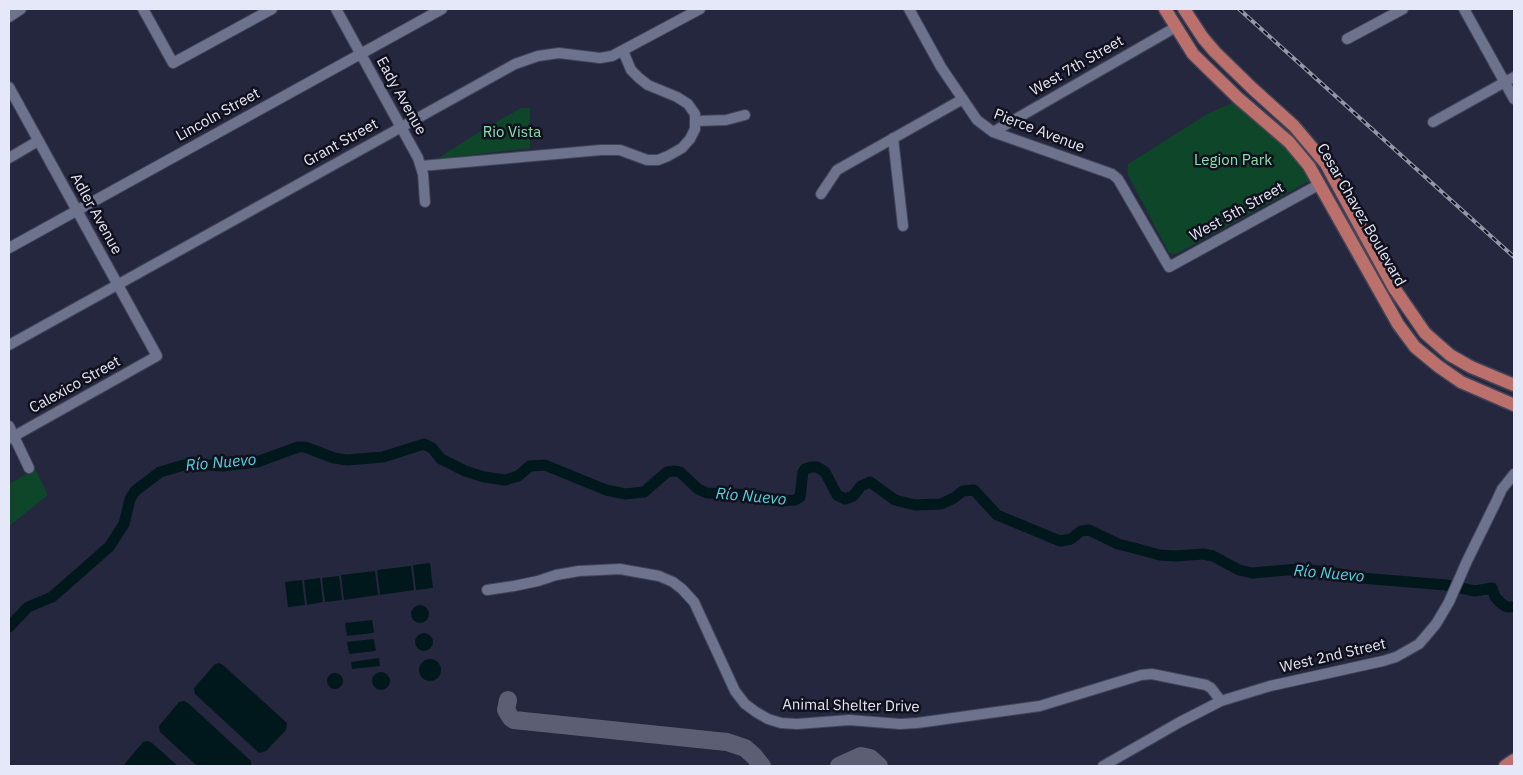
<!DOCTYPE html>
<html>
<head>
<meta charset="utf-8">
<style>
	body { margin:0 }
	#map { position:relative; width:1523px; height:775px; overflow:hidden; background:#25273e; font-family:"IBM Plex Sans",sans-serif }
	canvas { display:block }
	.frame { position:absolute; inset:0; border:10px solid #e5e8f8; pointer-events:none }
</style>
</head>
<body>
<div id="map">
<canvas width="1523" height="775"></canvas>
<div class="frame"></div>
</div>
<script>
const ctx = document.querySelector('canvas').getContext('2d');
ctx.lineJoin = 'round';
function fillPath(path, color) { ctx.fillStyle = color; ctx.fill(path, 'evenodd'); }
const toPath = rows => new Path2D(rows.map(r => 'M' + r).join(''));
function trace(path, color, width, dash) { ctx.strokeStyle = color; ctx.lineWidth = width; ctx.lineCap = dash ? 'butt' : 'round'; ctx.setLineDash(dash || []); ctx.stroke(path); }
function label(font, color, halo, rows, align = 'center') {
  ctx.font = font + ' "IBM Plex Sans",sans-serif'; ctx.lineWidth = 5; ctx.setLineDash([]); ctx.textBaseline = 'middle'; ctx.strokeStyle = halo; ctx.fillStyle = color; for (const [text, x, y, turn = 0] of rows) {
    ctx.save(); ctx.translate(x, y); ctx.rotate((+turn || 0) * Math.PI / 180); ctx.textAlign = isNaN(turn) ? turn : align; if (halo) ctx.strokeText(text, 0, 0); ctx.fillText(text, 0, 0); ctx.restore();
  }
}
const green = toPath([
	[1244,98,1315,178,1176,254,1169,253,1128,175,1128,164,1209,113],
	[521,108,530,108,530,148,437,159,482,130],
	[35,469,48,495,9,526,9,484]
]);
const water = toPath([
	[430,563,433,588,416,590,413,565],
	[411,566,414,590,380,595,377,570],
	[375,571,378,595,344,600,341,575],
	[339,576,342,600,325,602,322,578],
	[320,578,323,602,307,605,304,580],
	[302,580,305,605,288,607,285,582],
	'411 614a9 9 0 1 1 18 0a9 9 0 1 1-18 0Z',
	[372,620,374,632,373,633,347,636,345,623],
	'415 642a9 9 0 1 1 18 0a9 9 0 1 1-18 0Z',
	[373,639,374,640,376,650,375,651,349,654,347,642],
	[379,658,380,666,352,669,351,662],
	'419 670a11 11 0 1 1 22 0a11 11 0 1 1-22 0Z',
	[219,663,223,665,287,723,286,730,266,751,259,753,195,694,194,688,215,664],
	'372 681a9 9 0 1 1 18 0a9 9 0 1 1-18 0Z',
	'327 681a8 8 0 1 1 16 0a8 8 0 1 1-16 0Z',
	[184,701,188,703,251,761,251,766,197,766,160,732,159,726,179,702],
	[148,741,152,743,178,766,123,766,143,742]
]);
const river = toPath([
	[9,627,28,607,52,597,109,547,124,524,130,499,135,491,160,472,184,465,197,464,222,466,257,462,298,447,305,447,334,458,347,460,383,457,424,444,432,448,441,459,465,471,484,477,505,480,518,476,530,466,545,465,606,490,625,494,644,492,667,472,674,471,680,472,698,489,707,493,755,495,779,501,795,500,800,497,803,472,805,469,811,467,817,467,825,472,837,495,845,499,853,496,861,486,870,482,895,500,915,505,941,504,954,498,963,491,974,490,997,515,1060,541,1071,539,1081,531,1089,530,1118,544,1134,548,1160,555,1175,556,1203,554,1213,556,1239,570,1252,573,1299,569,1329,572,1361,578,1446,585,1475,591,1492,588,1495,597,1502,604,1507,607,1514,607]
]);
const taxiway = toPath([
	[508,700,506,710,511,718,514,720,727,742,745,748,754,756,762,766],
	[839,766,861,756,870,758,879,766]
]);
const minor = toPath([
	[143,9,173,63,272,9],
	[336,9,418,158,423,174,425,202],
	[909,9,941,67,977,120,993,132,1112,174,1118,179,1169,267,1320,184],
	[1464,9,1514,99],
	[9,17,21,9],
	[1347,39,1403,9],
	[9,87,157,356,9,439],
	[696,121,726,120,745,115],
	[1433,122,1514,77],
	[993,132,1176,27],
	[893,138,903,226],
	[9,158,38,141],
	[421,166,601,150,620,150,647,160,658,160,668,156,682,148,690,139,695,129,695,114,688,104,677,97,648,85,639,78,631,70,623,51],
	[821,194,837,170,963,99],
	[9,248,442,9],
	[9,345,515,64,538,56,559,53,600,58,612,56,700,9],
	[9,426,29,468],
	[487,590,514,586,538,581,556,575,579,571,620,569,659,576,673,582,682,589,694,602,735,691,745,704,756,712,768,719,781,723,797,724,849,720,900,724,917,723,1040,706,1141,675,1152,674,1206,685,1211,688,1221,701],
	[1103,766,1180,722,1221,701,1270,686,1383,661,1396,657,1419,644,1436,624,1449,602,1467,561,1496,502,1502,489,1514,474]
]);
const major = toPath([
	[1165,9,1193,54,1238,98,1289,142,1309,166,1398,324,1415,347,1438,366,1461,382,1514,405],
	[1184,9,1203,38,1215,52,1253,89,1294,126,1326,164,1394,288,1425,333,1450,355,1471,367,1514,385],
	[1505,766,1514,760]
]);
const rail = toPath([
	[1239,9,1514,257]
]);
const streetNames = [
	["West 7th Street",1077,66,-30],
	["Eady Avenue",401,96,61],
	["Lincoln Street",218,115,-29],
	["Pierce Avenue",1039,131,21],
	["Grant Street",341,143,-29],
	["West 5th Street",1237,212,-29],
	["Adler Avenue",96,214,61],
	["Cesar Chavez Boulevard",1361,215,60],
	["Calexico Street",75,385,-29],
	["West 2nd Street",1333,656,-13],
	["Animal Shelter Drive",851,706,1]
];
const parkNames = [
	["Rio Vista",512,133],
	["Legion Park",1233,161]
];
const waterNames = [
	["Río Nuevo",221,463,-5],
	["Río Nuevo",751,497,5],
	["Río Nuevo",1329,574,5]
];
fillPath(green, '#0d4628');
fillPath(water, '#00181b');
trace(river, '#00181b', 11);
trace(taxiway, '#5c5f74', 18);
trace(minor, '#424458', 12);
trace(major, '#424458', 15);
trace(minor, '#6d728d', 10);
trace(major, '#bc706b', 12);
trace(rail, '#9497aa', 4);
trace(rail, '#10111c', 2, [5.5]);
label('15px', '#e5e8f8', '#10111c', streetNames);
label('15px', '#8de0ab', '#10111c', parkNames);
label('italic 16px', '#56d3e0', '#10111c', waterNames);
</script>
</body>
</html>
